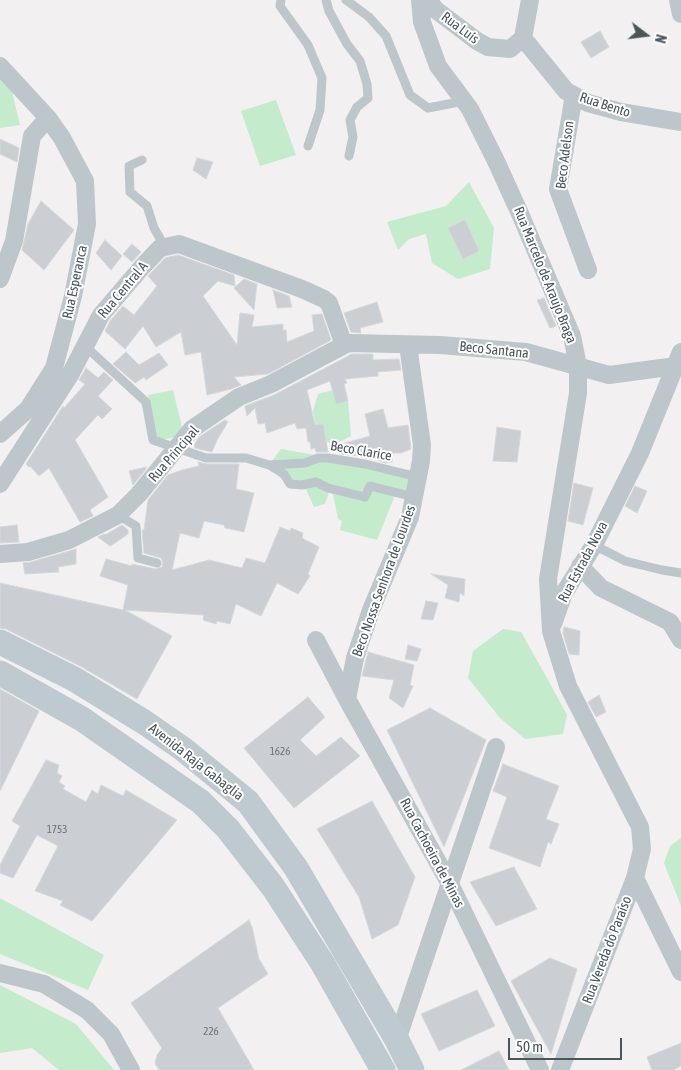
<!DOCTYPE html>
<html>
<head>
<meta charset="utf-8">
<style>
	body { margin:0 }
	#map { position:relative; width:681px; height:1070px; overflow:hidden; background:#f2f0f1; font-family:"Asap Condensed",sans-serif }
	canvas { display:block }
	.north { position:absolute; left:621px; top:10px; width:50px; height:50px; -webkit-text-stroke:4px #fff; paint-order:stroke; rotate:105deg; font-size:14px; font-weight:700; line-height:20px; text-align:center; color:#4a565c }
	.north::after { content:''; display:block; margin:auto; width:18px; height:22px; background:#4a565c; clip-path:polygon(50% 0,100% 100%,50% 72%,0 100%) }
	.scale { position:absolute; left:508px; top:1038px; width:114px; height:22px; box-sizing:border-box; border:2px solid #4a565c; border-top:0; padding-left:6px; font-size:15px; line-height:18px; white-space:nowrap; color:#4a565c; -webkit-text-stroke:4px #fff; paint-order:stroke }
</style>
</head>
<body>
<div id="map">
<canvas width="681" height="1070"></canvas>
<div class="north">N</div>
<div class="scale">50 m</div>
</div>
<script>
const ctx = document.querySelector('canvas').getContext('2d');
ctx.lineJoin = 'round';
function fillPath(path, color) { ctx.fillStyle = color; ctx.fill(path, 'evenodd'); }
const toPath = rows => new Path2D(rows.map(r => 'M' + r).join(''));
function trace(path, color, width, dash) { ctx.strokeStyle = color; ctx.lineWidth = width; ctx.lineCap = dash ? 'butt' : 'round'; ctx.setLineDash(dash || []); ctx.stroke(path); }
function label(font, color, halo, rows, align = 'center') {
  ctx.font = font + ' "Asap Condensed",sans-serif'; ctx.lineWidth = 4; ctx.setLineDash([]); ctx.textBaseline = 'middle'; ctx.strokeStyle = halo; ctx.fillStyle = color; for (const [text, x, y, turn = 0] of rows) {
    ctx.save(); ctx.translate(x, y); ctx.rotate((+turn || 0) * Math.PI / 180); ctx.textAlign = isNaN(turn) ? turn : align; if (halo) ctx.strokeText(text, 0, 0); ctx.fillText(text, 0, 0); ctx.restore();
  }
}
const green = toPath([
	[0,68,8,75,20,125,0,128],
	[276,100,296,155,260,166,241,111],
	[469,182,494,228,490,269,458,279,432,263,426,234,409,239,398,250,387,222,446,206],
	[173,390,184,435,157,441,148,395],
	[333,390,336,404,348,401,351,436,337,443,326,442,323,424,316,426,313,411,318,394],
	[281,449,416,473,409,502,395,495,377,540,340,530,342,521,338,519,333,494,329,492,325,504,314,507,306,489,286,484,269,465],
	[503,629,521,632,547,678,567,715,563,734,525,739,500,718,468,678,473,651],
	[681,838,681,906,664,863,670,846],
	[0,898,104,955,88,990,0,954],
	[0,985,76,1024,114,1070,59,1070,32,1048,0,1053]
]);
const building = toPath([
	[600,31,609,47,591,58,581,42,600,31],
	[0,139,19,148,17,162,0,154,0,139],
	[197,158,213,162,206,179,193,170,197,158],
	[41,201,74,230,44,270,22,250,28,224,41,201],
	[465,220,479,251,463,259,448,228,465,220],
	[105,240,122,256,111,270,96,253,105,240],
	[132,244,141,252,132,262,123,254,132,244],
	[178,255,234,275,235,286,218,281,203,296,237,345,240,313,254,315,252,327,283,324,283,330,286,330,287,342,314,331,312,315,322,314,331,340,268,374,234,377,241,385,231,389,207,395,201,352,185,355,181,332,156,347,143,326,125,349,105,331,110,321,123,306,134,315,157,286,148,276,165,258,178,255],
	[244,279,257,284,254,310,234,288,244,279],
	[273,290,289,296,292,307,277,308,273,290],
	[544,298,556,326,550,328,537,300,544,298],
	[377,302,383,322,360,328,361,333,351,332,344,313,377,302],
	[126,352,139,365,159,353,168,365,146,380,144,377,135,383,113,364,126,352],
	[352,354,373,354,373,360,399,359,401,370,378,372,378,376,345,379,347,383,344,384,348,401,336,404,330,381,307,390,315,425,323,424,328,452,316,452,315,448,311,449,310,442,308,442,306,428,297,429,295,423,267,433,265,423,258,424,255,408,247,416,245,406,274,395,352,354],
	[86,368,98,378,104,372,113,380,98,396,112,409,102,419,98,415,75,440,108,497,90,510,93,516,80,522,49,468,39,476,30,466,29,467,26,464,63,406,64,408,85,384,79,380,86,368],
	[383,409,388,428,408,425,411,449,401,453,393,453,392,462,385,463,369,457,341,454,338,445,370,436,365,414,383,409],
	[225,420,228,422,217,440,212,452,195,448,194,445,199,437,225,420],
	[497,427,521,431,517,462,493,461,497,427],
	[198,462,206,464,239,464,236,489,254,493,244,532,225,528,224,525,204,521,199,538,180,533,172,570,209,560,242,568,246,558,265,563,280,527,290,531,291,528,303,533,302,538,319,547,308,574,310,576,298,594,277,583,261,616,236,604,230,624,217,621,216,624,203,620,204,615,125,610,172,636,137,699,80,666,6,629,0,628,0,583,123,610,128,585,100,576,106,559,132,566,132,564,156,569,162,567,163,562,161,558,144,553,142,530,144,530,148,500,168,475,182,470,199,466,198,462],
	[146,467,146,469,133,485,129,471,146,467],
	[574,483,593,488,583,525,568,521,574,483],
	[635,486,647,491,637,513,625,506,635,486],
	[17,525,19,542,0,543,0,527,17,525],
	[122,525,128,530,128,534,112,545,110,546,98,537,104,534,105,535,122,525],
	[76,549,76,564,58,567,59,572,25,574,23,563,31,562,76,549],
	[431,574,465,579,464,596,460,593,459,602,445,598,448,585,431,574],
	[426,601,438,603,433,620,421,619,426,601],
	[564,627,580,631,579,655,569,654,563,633,564,627],
	[408,645,421,649,417,661,405,659,408,645],
	[368,652,414,665,410,685,413,686,403,708,389,698,394,680,362,676,368,652],
	[0,689,39,711,0,791,0,689],
	[599,695,606,712,596,717,588,702,599,695],
	[308,697,325,717,300,740,316,756,341,737,360,756,294,808,244,748,308,697],
	[430,708,486,740,444,847,387,730,430,708],
	[46,760,59,765,57,773,62,776,59,782,65,786,63,789,86,802,92,790,98,794,101,785,123,796,126,790,177,820,92,921,60,905,63,901,35,891,58,846,37,835,13,878,0,873,0,865,20,826,12,821,46,760],
	[503,764,559,786,546,819,559,824,551,844,548,842,540,867,489,848,507,797,493,791,503,764],
	[372,801,415,877,398,925,372,939,359,897,317,829,372,801],
	[514,867,537,909,496,926,470,882,514,867],
	[249,920,252,927,259,959,268,974,218,1008,254,1070,159,1070,155,1063,157,1055,162,1048,131,1003,249,920],
	[550,958,577,969,551,1054,511,981,550,958],
	[477,990,495,1026,439,1051,421,1014,477,990],
	[681,1043,681,1066,673,1070,652,1070,647,1057,681,1043],
	[499,1051,509,1070,461,1070,499,1051]
]);
const lane = toPath([
	[281,0,280,6,308,45,322,78,320,110,308,146],
	[326,0,329,11,347,44,360,61,367,84,368,98,357,107,350,120,353,137,349,156],
	[346,0,369,17,386,36,410,95,428,108,464,101],
	[142,160,129,166,130,192,147,206,154,228,165,247],
	[85,346,146,402,153,440,206,458,246,458,269,465,284,474,290,484,302,485,316,482,328,488,365,497,370,486,414,497],
	[269,465,305,463,318,458,328,458,365,464,418,477],
	[118,515,136,526,138,558,157,563],
	[594,545,625,561,662,570,681,573]
]);
const street = toPath([
	[420,0,422,22,438,66,470,109,496,161,521,216,572,336,578,366,578,393,548,579,551,631,568,686,640,827,642,849,635,878,560,1070],
	[428,0,436,10,477,41,488,47,510,49,523,38],
	[678,0,681,14],
	[523,38,566,91,588,103,621,112,681,122],
	[523,38,530,0],
	[0,66,48,118,62,138,85,181,87,224,73,296,54,368,28,409,0,434],
	[574,95,558,189,588,270],
	[0,279,14,241,32,136,48,118],
	[0,484,70,375,101,315,142,267,160,248,179,244,302,289,324,299,329,303,344,345],
	[0,554,28,552,69,540,118,515,139,494,192,429,239,397,271,384,344,345,350,343,440,345,526,352,609,375,676,366],
	[580,566,601,588,670,622,681,640],
	[553,624,564,593,594,545,640,453,681,352],
	[316,640,347,699,450,884,540,1070],
	[347,699,355,658,371,610,410,517,421,461,422,445,408,345],
	[635,878,681,972],
	[0,973,44,984,87,1010,111,1034,131,1070],
	[397,1040,496,747]
]);
const secondary = toPath([
	[0,642,74,679,144,722,183,749,248,802,296,868,397,1040,412,1070],
	[0,673,82,719,201,802,228,829,273,887,323,964,383,1070]
]);
const numberNames = [
	["1626",280,752],
	["1753",57,830],
	["226",211,1032]
];
const streetNames = [
	["Rua Luís",460,28,37],
	["Rua Bento",605,105,18],
	["Beco Adelson",565,155,-83],
	["Rua Marcelo de Araujo Braga",545,275,68],
	["Rua Esperanca",75,282,-78],
	["Rua Central A",123,290,-50],
	["Beco Santana",494,350,6],
	["Beco Clarice",361,451,10],
	["Rua Principal",174,454,-49],
	["Rua Estrada Nova",583,562,-62],
	["Beco Nossa Senhora de Lourdes",384,581,-70],
	["Avenida Raja Gabaglia",196,762,38],
	["Rua Cachoeira de Minas",432,853,62],
	["Rua Vereda do Paraíso",607,950,-69]
];
fillPath(green, '#c3ebcc');
fillPath(building, '#cbced2');
trace(building, '#d5d8db', 1);
trace(lane, '#bdc6cb', 9);
trace(street, '#bdc6cb', 18);
trace(secondary, '#bec9d0', 25);
label('11px', '#6a747a', null, numberNames);
label('14px', '#4a565c', '#fff', streetNames);
</script>
</body>
</html>
